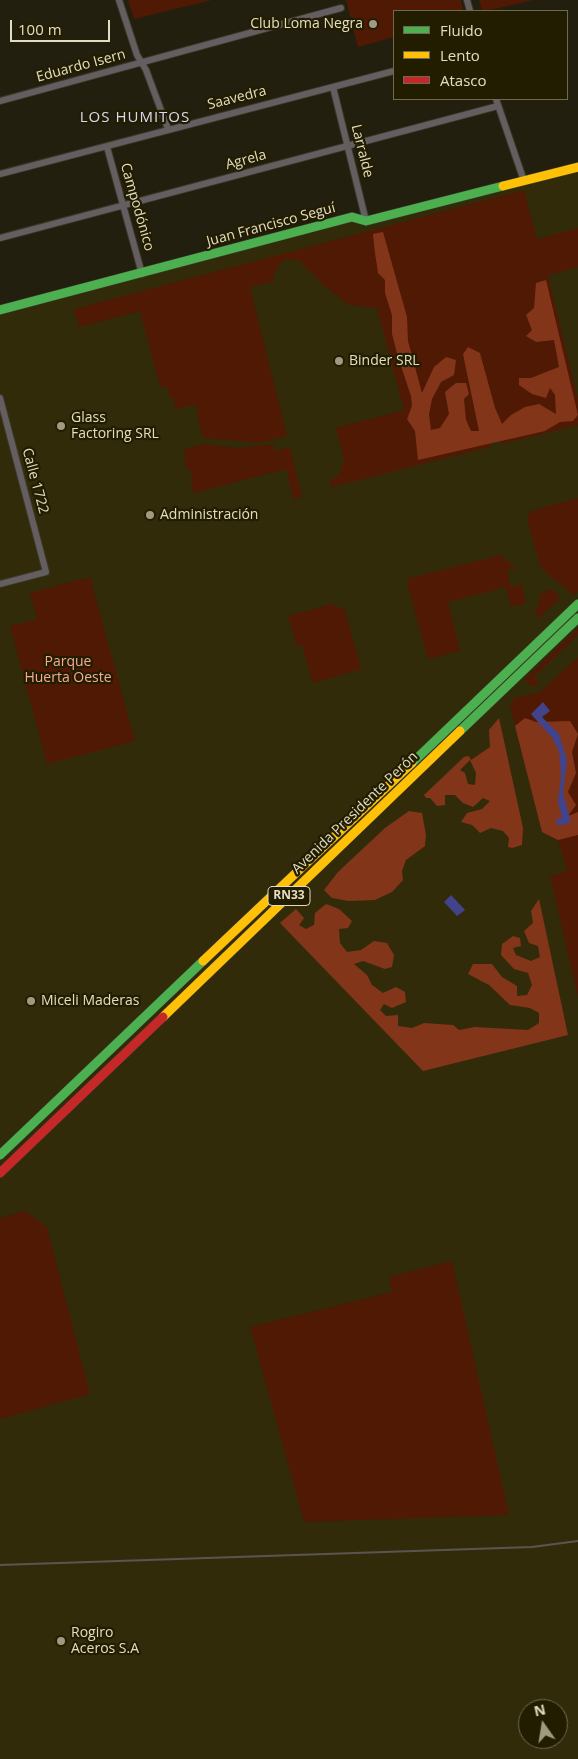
<!DOCTYPE html>
<html>
<head>
<meta charset="utf-8">
<style>
	body { margin:0 }
	#map { position:relative; width:578px; height:1759px; overflow:hidden; background:#231f0f; font-family:"Open Sans",sans-serif }
	canvas { display:block }
	.legend { position:absolute; left:393px; top:10px; width:175px; height:90px; box-sizing:border-box; background:#221c00; border:1px solid #6f694d; margin:0; padding:6px 9px; list-style:none; font-size:15px; color:#e3ddc0 }
	.legend li { display:flex; align-items:center; gap:10px; height:25px }
	.legend b { width:25px; border:1px solid #6f694d }
	.north { position:absolute; left:518px; top:1699px; width:50px; height:50px; box-sizing:border-box; background:#221c00; border:1px solid #6f694d; border-radius:50%; rotate:347deg; font-size:14px; font-weight:700; line-height:20px; text-align:center; color:#e3ddc0 }
	.north::after { content:''; display:block; margin:auto; width:18px; height:22px; background:#a09a82; clip-path:polygon(50% 0,100% 100%,50% 72%,0 100%) }
	.scale { position:absolute; left:10px; top:20px; width:100px; height:22px; box-sizing:border-box; border:2px solid #e3ddc0; border-top:0; padding-left:6px; font-size:15px; line-height:18px; white-space:nowrap; color:#e3ddc0; -webkit-text-stroke:4px #221c00; paint-order:stroke }
</style>
</head>
<body>
<div id="map">
<canvas width="578" height="1759"></canvas>
<ul class="legend">
<li><b style="height:6px;background:#4caf50"></b>Fluido</li>
<li><b style="height:6px;background:#ffc107"></b>Lento</li>
<li><b style="height:6px;background:#c62828"></b>Atasco</li>
</ul>
<div class="north">N</div>
<div class="scale">100 m</div>
</div>
<script>
const ctx = document.querySelector('canvas').getContext('2d');
ctx.lineJoin = 'round';
function fillPath(path, color) { ctx.fillStyle = color; ctx.fill(path, 'evenodd'); }
const toPath = rows => new Path2D(rows.map(r => 'M' + r).join(''));
function trace(path, color, width, dash) { ctx.strokeStyle = color; ctx.lineWidth = width; ctx.lineCap = dash ? 'butt' : 'round'; ctx.setLineDash(dash || []); ctx.stroke(path); }
function label(font, color, halo, rows, align = 'center') {
  ctx.font = font + ' "Open Sans",sans-serif'; ctx.lineWidth = 4.5; ctx.setLineDash([]); ctx.textBaseline = 'middle'; ctx.strokeStyle = halo; ctx.fillStyle = color; for (const [text, x, y, turn = 0] of rows) {
    ctx.save(); ctx.translate(x, y); ctx.rotate((+turn || 0) * Math.PI / 180); ctx.textAlign = isNaN(turn) ? turn : align; if (halo) ctx.strokeText(text, 0, 0); ctx.fillText(text, 0, 0); ctx.restore();
  }
}
const built = toPath([
	[578,167,578,1759,0,1759,0,310,352,217,366,221],
	[528,1709,558,1709,558,1739,528,1739]
]);
const green = toPath([
	[128,0,212,0,134,19],
	[346,0,461,0,463,11,394,11,394,37,358,47],
	[479,0,533,0,486,11,482,11],
	[524,190,537,239,578,228,578,267,548,275,578,399,578,425,502,444,489,408,478,410,490,447,331,487,330,481,339,475,344,459,336,428,404,410,377,308,349,305,323,285,299,260,284,259,273,275,275,281,250,287,287,436,258,443,205,438,202,435,195,404,176,409,172,396,169,398,167,386,160,387,140,311,79,327,74,309],
	[206,444,237,448,273,444,275,451,290,447,302,497,294,499,286,469,194,493,190,478,193,477,192,471,189,471,186,467,184,449],
	[578,498,578,591,574,595,545,572,539,562,527,519,531,511],
	[501,555,516,568,507,570,511,587,521,584,526,601,522,605,511,606,506,587,448,602,460,651,428,659,407,583,409,578],
	[90,577,135,741,47,764,10,626,37,619,30,593],
	[550,590,554,590,560,598,538,619,536,612,542,592],
	[331,604,345,610,361,669,313,683,302,645,297,646,288,616],
	[578,628,578,635,534,677,539,683,536,686,531,686,524,680],
	[578,657,578,997,550,876,567,871,558,840,542,832,510,705,515,698,540,692],
	[25,1211,47,1227,90,1394,0,1419,0,1218],
	[452,1261,509,1515,304,1522,250,1327,392,1292,389,1277]
]);
const forest = toPath([
	[383,232,407,317,408,341,422,393,434,367,446,357,456,360,454,375,441,382,432,399,429,414,431,430,440,428,449,414,445,392,456,383,466,383,469,394,464,399,466,420,471,431,479,431,463,354,468,347,480,353,495,408,502,424,511,415,525,407,539,404,556,414,555,395,550,388,546,398,532,394,519,385,519,378,531,378,559,367,554,340,536,342,526,336,532,330,526,315,534,308,536,283,546,280,578,415,573,421,560,422,545,431,418,460,415,431,407,419,412,406,411,396,398,357,392,334,392,315,385,293,385,280,378,273,375,253,373,234],
	[499,718,523,828,522,845,512,848,508,847,509,838,503,831,491,828,480,833,472,825,461,822,467,813,482,809,490,801,483,798,473,807,463,803,455,795,445,795,445,805,437,806,430,798,426,798,424,795,464,757,469,756,471,760,490,747,489,730],
	[470,760,476,773,475,785,468,784,465,773,460,770],
	[525,718,536,722,570,721,578,734,572,752,576,773,568,792,576,805,568,816,578,812,578,835,558,840,542,832,515,726],
	[409,811,422,813,426,835,425,846,406,860,402,871,403,880,392,892,375,900,348,901,332,898,324,890,338,872,385,828],
	[539,899,568,1035,423,1071,280,923,296,909,304,918,299,925,306,929,314,925,315,913,326,904,339,909,352,921,348,928,339,929,340,943,347,952,361,950,374,941,387,943,394,955,392,967,385,969,363,961,354,964,367,975,372,985,383,993,396,987,405,992,406,1002,392,1008,384,1004,380,1010,386,1016,398,1015,398,1026,412,1028,424,1023,453,1025,459,1030,475,1027,528,1030,539,1023,539,1013,530,1008,510,1005,489,985,468,974,473,964,492,964,502,977,517,986,517,996,527,995,532,985,528,973,514,969,501,955,502,944,513,936,520,938,521,946,513,948,516,955,531,961,540,957,538,946,529,943,524,931,533,923,531,911]
]);
const water = toPath([
	[543,702,550,711,542,717,559,734,567,760,563,793,571,822,558,826,556,819,562,818,558,802,561,776,559,751,553,739,531,714],
	[451,895,465,910,457,916,444,902]
]);
const street = toPath([
	[119,0,137,55,146,70,168,129],
	[467,0,470,11],
	[333,87,366,221],
	[496,99,524,181],
	[0,101,341,8],
	[107,147,142,274],
	[0,174,394,71],
	[0,238,498,106],
	[0,398,46,572,0,584]
]);
const fast = toPath([
	[0,310,352,217,366,221,503,186],
	[460,731,578,618],
	[412,763,578,604],
	[0,1155,203,961]
]);
const slow = toPath([
	[503,186,578,167],
	[203,961,412,763],
	[163,1017,460,731]
]);
const jam = toPath([
	[0,1173,163,1017]
]);
const rail = toPath([
	[0,1565,532,1547,578,1541]
]);
const markers = [
	[373,24,5,"#a09a82"],
	[339,361,5,"#a09a82"],
	[61,426,5,"#a09a82"],
	[150,515,5,"#a09a82"],
	[31,1001,5,"#a09a82"],
	[61,1641,5,"#a09a82"]
];
const shields = [
	[289,896,42]
];
const shieldNames = [
	["RN33",289,896]
];
const poiNames = [
	["Club Loma Negra",363,24,"right"],
	["Binder SRL",349,361],
	["Glass",71,418],
	["Factoring SRL",71,434],
	["Administración",160,515],
	["Miceli Maderas",41,1001],
	["Rogiro",71,1633],
	["Aceros S.A",71,1649]
];
const streetNames = [
	["Eduardo Isern",81,66,-15],
	["Saavedra",237,98,-14],
	["Larralde",362,151,76],
	["Agrela",246,160,-15],
	["Campodónico",137,207,74],
	["Juan Francisco Seguí",271,225,-15],
	["Calle 1722",35,481,75],
	["Avenida Presidente Perón",355,813,-44]
];
const parkNames = [
	["Parque",68,662],
	["Huerta Oeste",68,678]
];
const neighbourhoodNames = [
	["LOS HUMITOS",135,118]
];
fillPath(built, '#322b0a');
fillPath(green, '#501904');
fillPath(forest, '#833519');
fillPath(water, '#41438b');
trace(street, '#3c392a', 8);
trace(fast, '#3c392a', 10);
trace(slow, '#3c392a', 10);
trace(jam, '#3c392a', 10);
trace(street, '#645e60', 6);
trace(fast, '#4caf50', 9);
trace(slow, '#ffc107', 9);
trace(jam, '#c62828', 9);
trace(rail, '#5a564f', 2);
for (const [x, y, r, color] of markers) { const dot = new Path2D(); dot.arc(x, y, r, 0, 2 * Math.PI); ctx.fillStyle = color; ctx.fill(dot); trace(dot, '#221c00', 2); }
for (const [x, y, w] of shields) { const box = new Path2D(); box.roundRect(x - w / 2, y - 9.5, w, 19, 4); ctx.fillStyle = '#221c00'; ctx.fill(box); trace(box, '#e3ddc0', 1); }
label('bold 12px', '#e3ddc0', null, shieldNames);
label('14px', '#e3ddc0', '#221c00', poiNames, 'left');
label('14px', '#e3ddc0', '#221c00', streetNames);
label('14px', '#f6ab93', '#221c00', parkNames);
ctx.letterSpacing = '1px';
label('15px', '#d6dbf7', '#221c00', neighbourhoodNames);
ctx.letterSpacing = '0px';
</script>
</body>
</html>
